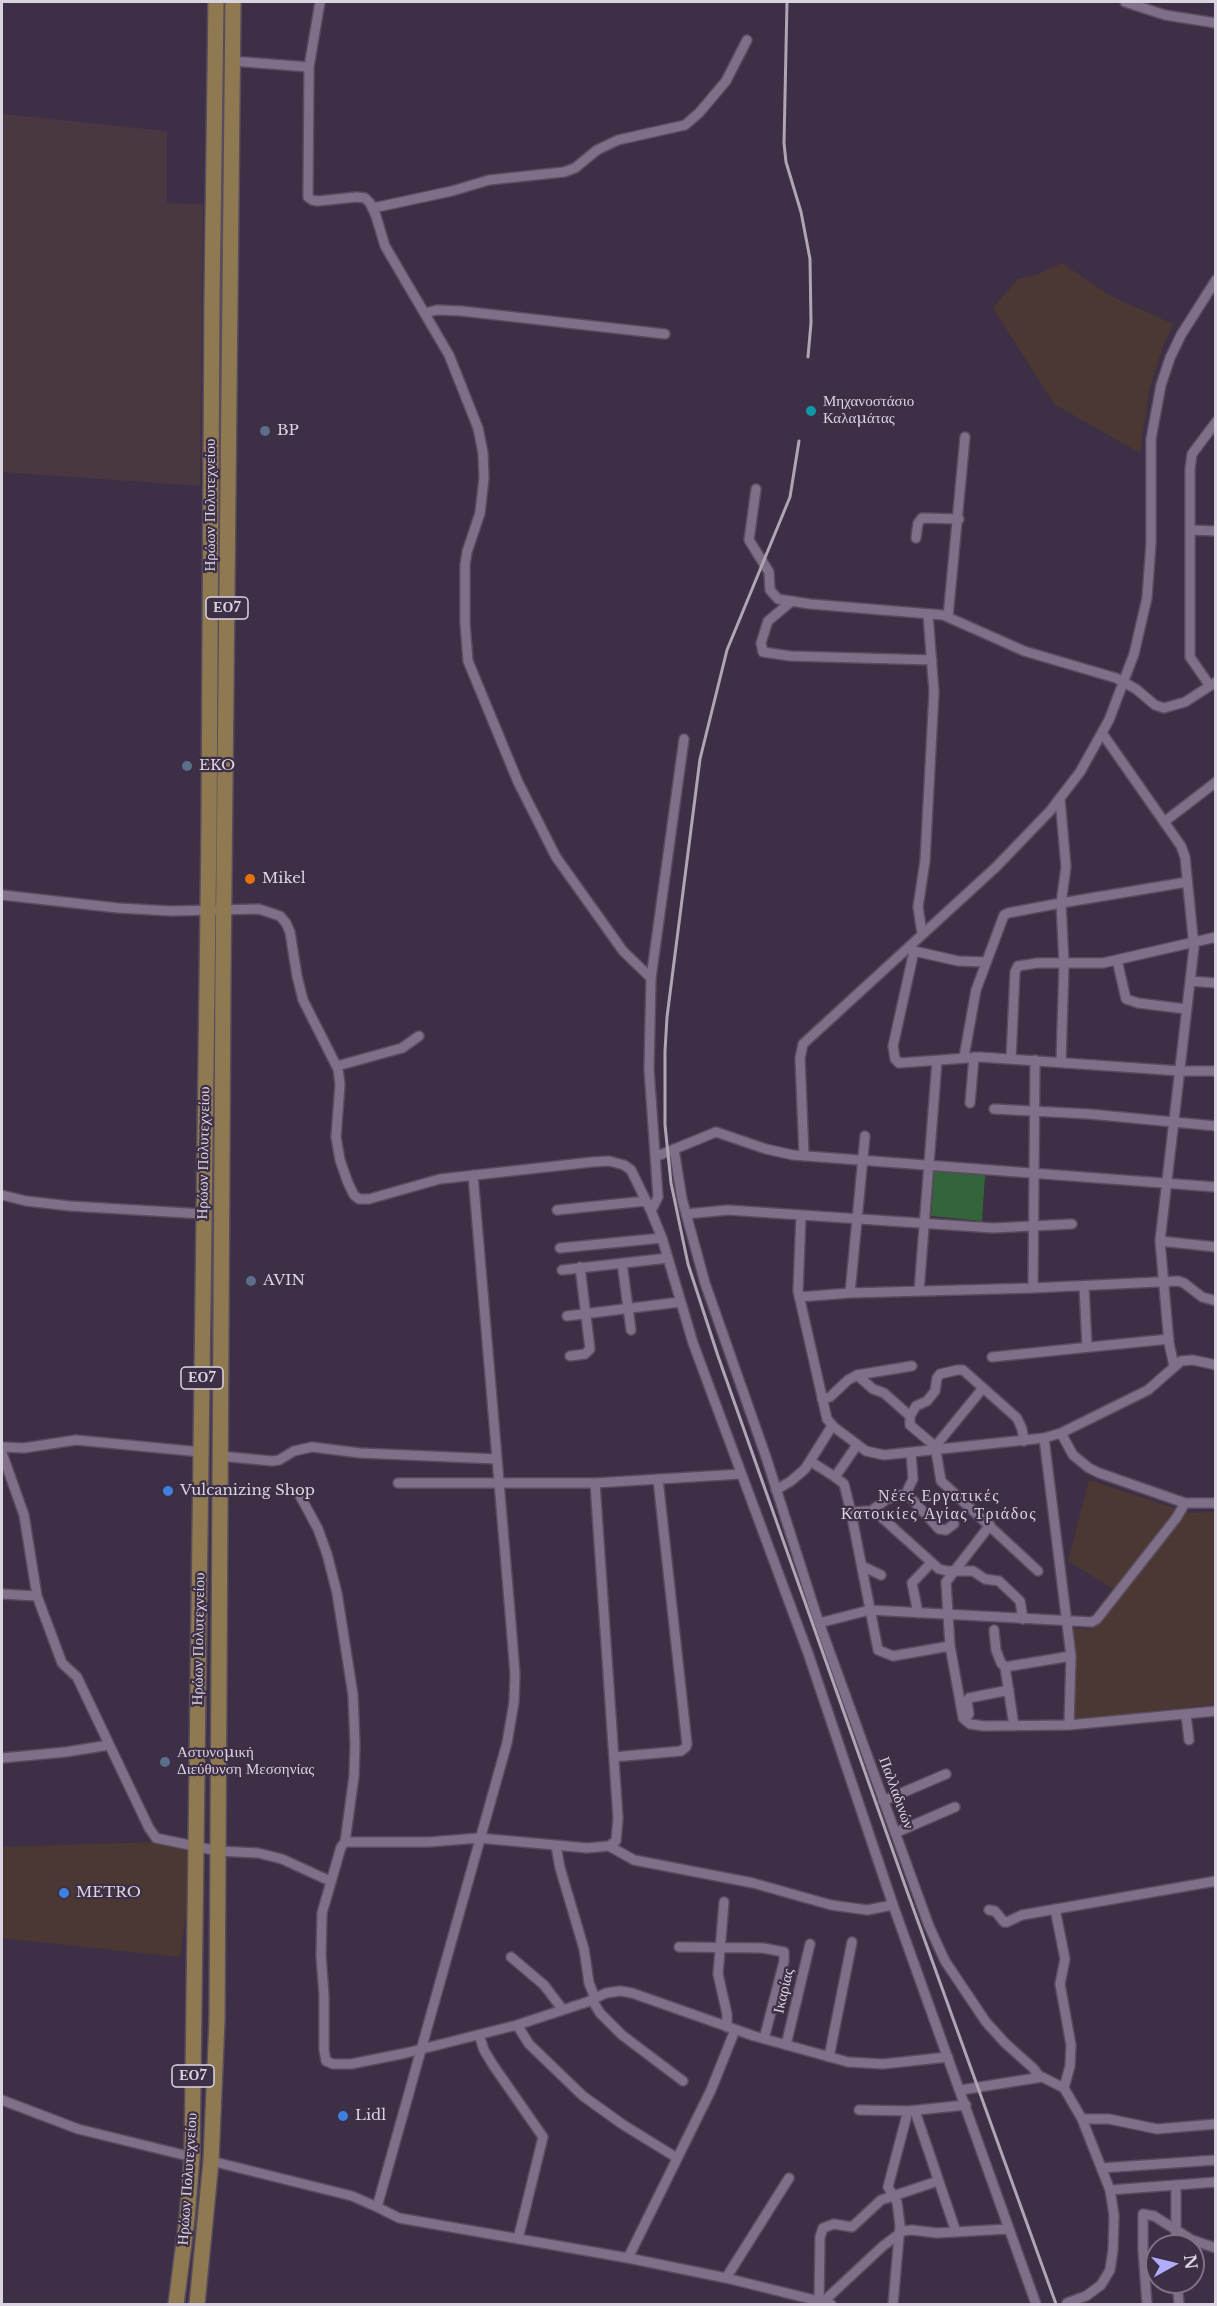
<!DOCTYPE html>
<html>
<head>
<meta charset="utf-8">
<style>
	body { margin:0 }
	#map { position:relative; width:1217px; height:2306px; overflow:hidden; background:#3d2f45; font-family:"Libre Baskerville",serif }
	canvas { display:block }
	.frame { position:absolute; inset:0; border:3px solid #dcd3e1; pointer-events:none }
	.north { position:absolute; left:1145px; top:2234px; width:60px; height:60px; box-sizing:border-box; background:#3d2f45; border:2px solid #7d7183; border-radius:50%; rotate:82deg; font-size:16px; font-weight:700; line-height:24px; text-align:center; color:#dcd3e1 }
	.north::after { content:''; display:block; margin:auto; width:21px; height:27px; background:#b0aefa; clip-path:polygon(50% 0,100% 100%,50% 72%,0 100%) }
</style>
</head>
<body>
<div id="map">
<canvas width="1217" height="2306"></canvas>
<div class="frame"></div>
<div class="north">N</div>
</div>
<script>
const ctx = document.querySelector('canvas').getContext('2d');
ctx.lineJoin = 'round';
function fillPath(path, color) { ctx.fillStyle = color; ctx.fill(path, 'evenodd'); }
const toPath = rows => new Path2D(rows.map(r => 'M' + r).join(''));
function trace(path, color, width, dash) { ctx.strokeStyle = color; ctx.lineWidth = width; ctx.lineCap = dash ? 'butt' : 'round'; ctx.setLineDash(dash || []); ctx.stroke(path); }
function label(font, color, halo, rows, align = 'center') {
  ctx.font = font + ' "Libre Baskerville",serif'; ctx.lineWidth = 4.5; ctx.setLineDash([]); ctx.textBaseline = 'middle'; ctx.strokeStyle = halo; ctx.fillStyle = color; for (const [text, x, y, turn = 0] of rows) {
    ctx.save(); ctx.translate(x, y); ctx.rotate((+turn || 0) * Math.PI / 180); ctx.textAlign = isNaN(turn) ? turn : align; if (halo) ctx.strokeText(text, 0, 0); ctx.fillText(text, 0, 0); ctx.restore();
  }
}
const commercial = toPath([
	[1062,263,1109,295,1173,324,1162,349,1149,390,1140,453,1054,404,993,308,1018,279,1034,276],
	[1089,1480,1189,1513,1215,1512,1215,1704,1073,1720,1072,1629,1093,1629,1120,1593,1068,1561],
	[157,1842,189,1848,188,1901,180,1957,2,1938,2,1847]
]);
const industrial = toPath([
	[2,114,167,131,167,203,203,204,200,486,2,472]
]);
const green = toPath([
	[934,1171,985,1175,982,1221,931,1216]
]);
const street = toPath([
	[320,2,309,67,308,197,312,200,318,201,357,197,365,198,370,203,376,216,385,246,449,355,478,428,483,453,484,478,480,513,467,552,465,565,465,623,468,661,518,782,556,857,623,951,651,978],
	[1125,2,1165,15,1216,23],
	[232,61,309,67],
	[373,208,452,191,489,180,564,172,575,168,597,150,618,140,685,125,699,113,726,81,747,40],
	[425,313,437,310,461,311,665,334],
	[756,489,749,540,769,572,770,590,778,599,810,604,943,615,1024,651,1116,678,1136,689,1155,705,1164,708,1185,702,1216,682],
	[1190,530,1216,531],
	[916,538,918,523,922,518,959,519],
	[792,601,768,621,761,643,763,652,790,656,932,660],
	[948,617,965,437],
	[1210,686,1190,657,1190,469,1192,454,1216,422],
	[1102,733,1181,846,1185,857,1194,947,1160,1241,1169,1343,1174,1366],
	[1060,799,1066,867,1061,903,1064,964,1061,1062],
	[1164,822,1216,782],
	[2,895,118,908,171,911,259,909,280,916,286,923,290,932,297,976,303,1000,338,1069,340,1084,336,1137,340,1160,348,1183,354,1195,359,1199,369,1199,440,1179,592,1162,609,1161,624,1165,631,1170,651,1211,662,1238,693,1343,808,1653,893,1905,1036,2304],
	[922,933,918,907,925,861,934,692,928,615],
	[910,948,914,951,958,961,985,962],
	[914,951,893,1046,895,1059,899,1063,980,1057,1180,1071,1216,1071],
	[1117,960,1126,999,1138,1003,1186,1009],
	[1190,981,1216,983],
	[964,1057,976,990,1004,915,1008,913,1061,903,1187,882],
	[1011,1059,1015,972,1018,966,1038,963,1103,963,1216,937],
	[337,1066,402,1048,419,1036],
	[970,1103,974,1057],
	[994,1109,1089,1114,1216,1126],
	[674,1149,682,1199,705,1283,766,1457,816,1614,929,1926,945,1961,986,2022,1005,2043,1033,2068,1040,2077],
	[804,1156,800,1058,803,1044,996,867,1050,811,1080,772,1109,720,1134,654,1147,598,1151,543,1151,439,1161,385,1170,358,1181,335,1216,280],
	[655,1157,716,1132,766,1149,793,1155,1216,1187],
	[473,1175,510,1612,515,1674,514,1702,507,1743,377,2207,399,2218,628,2258,726,2278,831,2304],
	[2,1195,26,1201,70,1206,204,1214],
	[557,1210,646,1201],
	[651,1211,658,1197,649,1069,651,978,684,739],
	[686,1214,728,1210,993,1228,1072,1224],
	[801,1215,798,1291,827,1419,834,1427,866,1451,884,1455,1044,1438,1061,1433,1148,1390,1181,1361,1193,1360,1216,1365],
	[1160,1241,1216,1247],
	[560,1248,662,1238],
	[622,1263,631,1330],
	[562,1270,668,1258],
	[1084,1286,1087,1346],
	[1033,1288,1035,1060],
	[919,1291,937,1061],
	[850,1293,865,1136],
	[799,1297,850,1293,1033,1288,1178,1281,1184,1283,1202,1297,1216,1301],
	[567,1316,680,1302],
	[570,1356,585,1354,590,1349,580,1267],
	[992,1357,1169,1339],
	[857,1375,873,1389,884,1393,910,1416],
	[983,1388,938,1443,936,1451,941,1481,1038,1571],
	[822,1399,830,1397,848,1380,857,1375,912,1366],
	[1061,1433,1073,1455,1089,1468,1099,1473,1185,1503,1216,1503],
	[1044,1438,1071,1656,1069,1725],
	[2,1447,24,1448,76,1440,201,1452],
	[936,1447,910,1425,910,1416,916,1406,927,1401,935,1391,937,1378,940,1374,957,1370,963,1370,1017,1418,1022,1429,1024,1441],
	[2,1453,24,1515,37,1596,62,1663,77,1677,149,1828,156,1838,218,1851,258,1853,282,1859,330,1881],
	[911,1453,913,1479,908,1489,909,1496,939,1529,946,1530,954,1524],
	[220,1456,272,1461,279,1460,294,1451,312,1447,360,1453,497,1459],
	[810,1461,835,1477,857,1445],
	[835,1477,844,1484,851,1512,878,1650,893,1656,950,1646],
	[398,1483,595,1483,741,1474],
	[776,1490,791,1481,805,1469,832,1426],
	[298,1492,318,1529,327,1554,337,1593,353,1695,355,1745,354,1776,345,1842,341,1847,322,1913,321,1956,324,1995,324,2050,326,2061,333,2064,351,2064,406,2053,517,2025,587,2002,606,1993,620,1991,632,1993,754,2036,848,2062,883,2064,948,2057],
	[871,1511,887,1499,908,1493],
	[851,1512,867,1511,879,1515,939,1569,947,1571,973,1571,985,1579,999,1581,1020,1601,1023,1619],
	[990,1525,946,1582,950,1646,963,1718,970,1724,984,1726,1069,1725,1216,1711],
	[862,1566,881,1575],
	[2,1594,37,1596],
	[918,1613,912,1583,931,1563],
	[819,1623,870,1610,1092,1622,1097,1619,1177,1517,1185,1503],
	[994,1630,996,1650,1001,1663,1005,1667],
	[969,1714,967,1701,969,1698,1009,1690],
	[1186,1714,1189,1740],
	[1014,1726,1005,1667,1071,1656],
	[614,1757,681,1751,686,1747,687,1744,658,1479],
	[2,1758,66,1752,109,1745],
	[883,1801,946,1774],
	[895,1833,955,1807],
	[345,1842,429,1842,479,1838,587,1848,609,1846,616,1841,618,1818,595,1483],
	[556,1846,560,1868,584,1949,589,1983,595,1998],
	[609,1846,634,1860,753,1883,831,1905,867,1910,893,1905],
	[724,1902,718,1974,727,2014,727,2027],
	[1055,1909,1065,1959,1060,1984,1071,2045,1070,2066,1064,2088],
	[989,1910,995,1911,1004,1922,1007,1922,1022,1915,1216,1881],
	[679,1947,763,1948,784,1952,784,1961,764,2039],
	[511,1957,544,1985,563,2010],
	[592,2000,600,2013,622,2035,683,2081],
	[517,2025,529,2044,583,2096,622,2124,677,2158],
	[479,2035,484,2050,493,2065,543,2137,518,2239],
	[786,2045,810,1944],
	[829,2057,852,1942],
	[961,2090,1042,2077,1064,2088,1082,2119,1110,2190,1114,2215,1113,2250,1110,2270,1101,2285,1086,2296,1067,2303],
	[2,2100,78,2129,192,2157],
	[859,2110,908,2111,966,2105],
	[915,2111,956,2232],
	[1082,2119,1109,2119,1157,2129,1216,2124],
	[211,2161,352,2196,377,2207],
	[1102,2168,1216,2160],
	[1176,2186,1176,2246],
	[1110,2190,1216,2182],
	[628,2258,711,2090,735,2030],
	[726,2278,789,2178],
	[1177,2282,1179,2304],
	[823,2302,883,2246,903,2231,912,2230,937,2233,1008,2229],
	[819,2304,820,2237,823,2228,834,2224,852,2227,881,2200,938,2181],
	[893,2304,900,2225,897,2202,888,2187,908,2111],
	[1147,2304,1143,2251,1143,2214,1154,2216,1192,2240,1216,2248]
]);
const primary = toPath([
	[176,2304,187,2219,192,2157,209,830,212,301,216,2],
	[197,2304,211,2161,217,2020,223,974,233,2]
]);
const rail = toPath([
	[787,2,784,143,786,162,801,212,810,259,811,323,808,357],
	[799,441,790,497,727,650,700,759,667,1017,665,1051,665,1125,671,1183,688,1264,718,1356,907,1891,1056,2304]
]);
const markers = [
	[811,411,6,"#0f9aa8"],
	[265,431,6,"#5c6f8a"],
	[187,766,6,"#5c6f8a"],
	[250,879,6,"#e8710a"],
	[251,1281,6,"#5c6f8a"],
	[168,1491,6,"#3f7fe0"],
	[165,1762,6,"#5c6f8a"],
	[64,1893,6,"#3f7fe0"],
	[343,2116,6,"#3f7fe0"]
];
const shields = [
	[227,608,42],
	[202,1378,42],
	[193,2076,42]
];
const shieldNames = [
	["ΕΟ7",227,608],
	["ΕΟ7",202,1378],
	["ΕΟ7",193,2076]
];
const poiNames = [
	["Μηχανοστάσιο",823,402],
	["Καλαμάτας",823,419],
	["BP",277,431],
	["EKO",199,766],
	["Mikel",262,879],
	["AVIN",263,1281],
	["Vulcanizing Shop",180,1491],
	["Αστυνομική",177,1753],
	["Διεύθυνση Μεσσηνίας",177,1770],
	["METRO",76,1893],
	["Lidl",355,2116]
];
const streetNames = [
	["Ηρώων Πολυτεχνείου",211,505,-90],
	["Ηρώων Πολυτεχνείου",204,1153,-89],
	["Ηρώων Πολυτεχνείου",199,1639,-89],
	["Παλλαδινών",896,1793,70],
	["Ικαρίας",784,1991,-77],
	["Ηρώων Πολυτεχνείου",188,2179,-86]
];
const neighbourhoodNames = [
	["Νέες Εργατικές",939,1496],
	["Κατοικίες Αγίας Τριάδος",939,1514]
];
fillPath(commercial, '#4b3832');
fillPath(industrial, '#493741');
fillPath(green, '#34653a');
trace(street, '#584c5e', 12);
trace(primary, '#584c5e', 18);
trace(street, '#7f6f88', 9);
trace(primary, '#8f7951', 15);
trace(rail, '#b0a5b5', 3);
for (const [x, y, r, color] of markers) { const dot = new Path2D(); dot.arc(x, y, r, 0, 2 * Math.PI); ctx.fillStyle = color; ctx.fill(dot); trace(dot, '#3d2f45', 2); }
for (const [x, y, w] of shields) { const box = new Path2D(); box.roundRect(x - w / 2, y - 11, w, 22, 4.5); ctx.fillStyle = '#3d2f45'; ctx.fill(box); trace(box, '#dcd3e1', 1.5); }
label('bold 14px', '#dcd3e1', null, shieldNames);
label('15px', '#dcd3e1', '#3d2f45', poiNames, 'left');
label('15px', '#dcd3e1', '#3d2f45', streetNames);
ctx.letterSpacing = '1.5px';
label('16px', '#dcd3e1', '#3d2f45', neighbourhoodNames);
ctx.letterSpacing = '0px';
</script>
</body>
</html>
